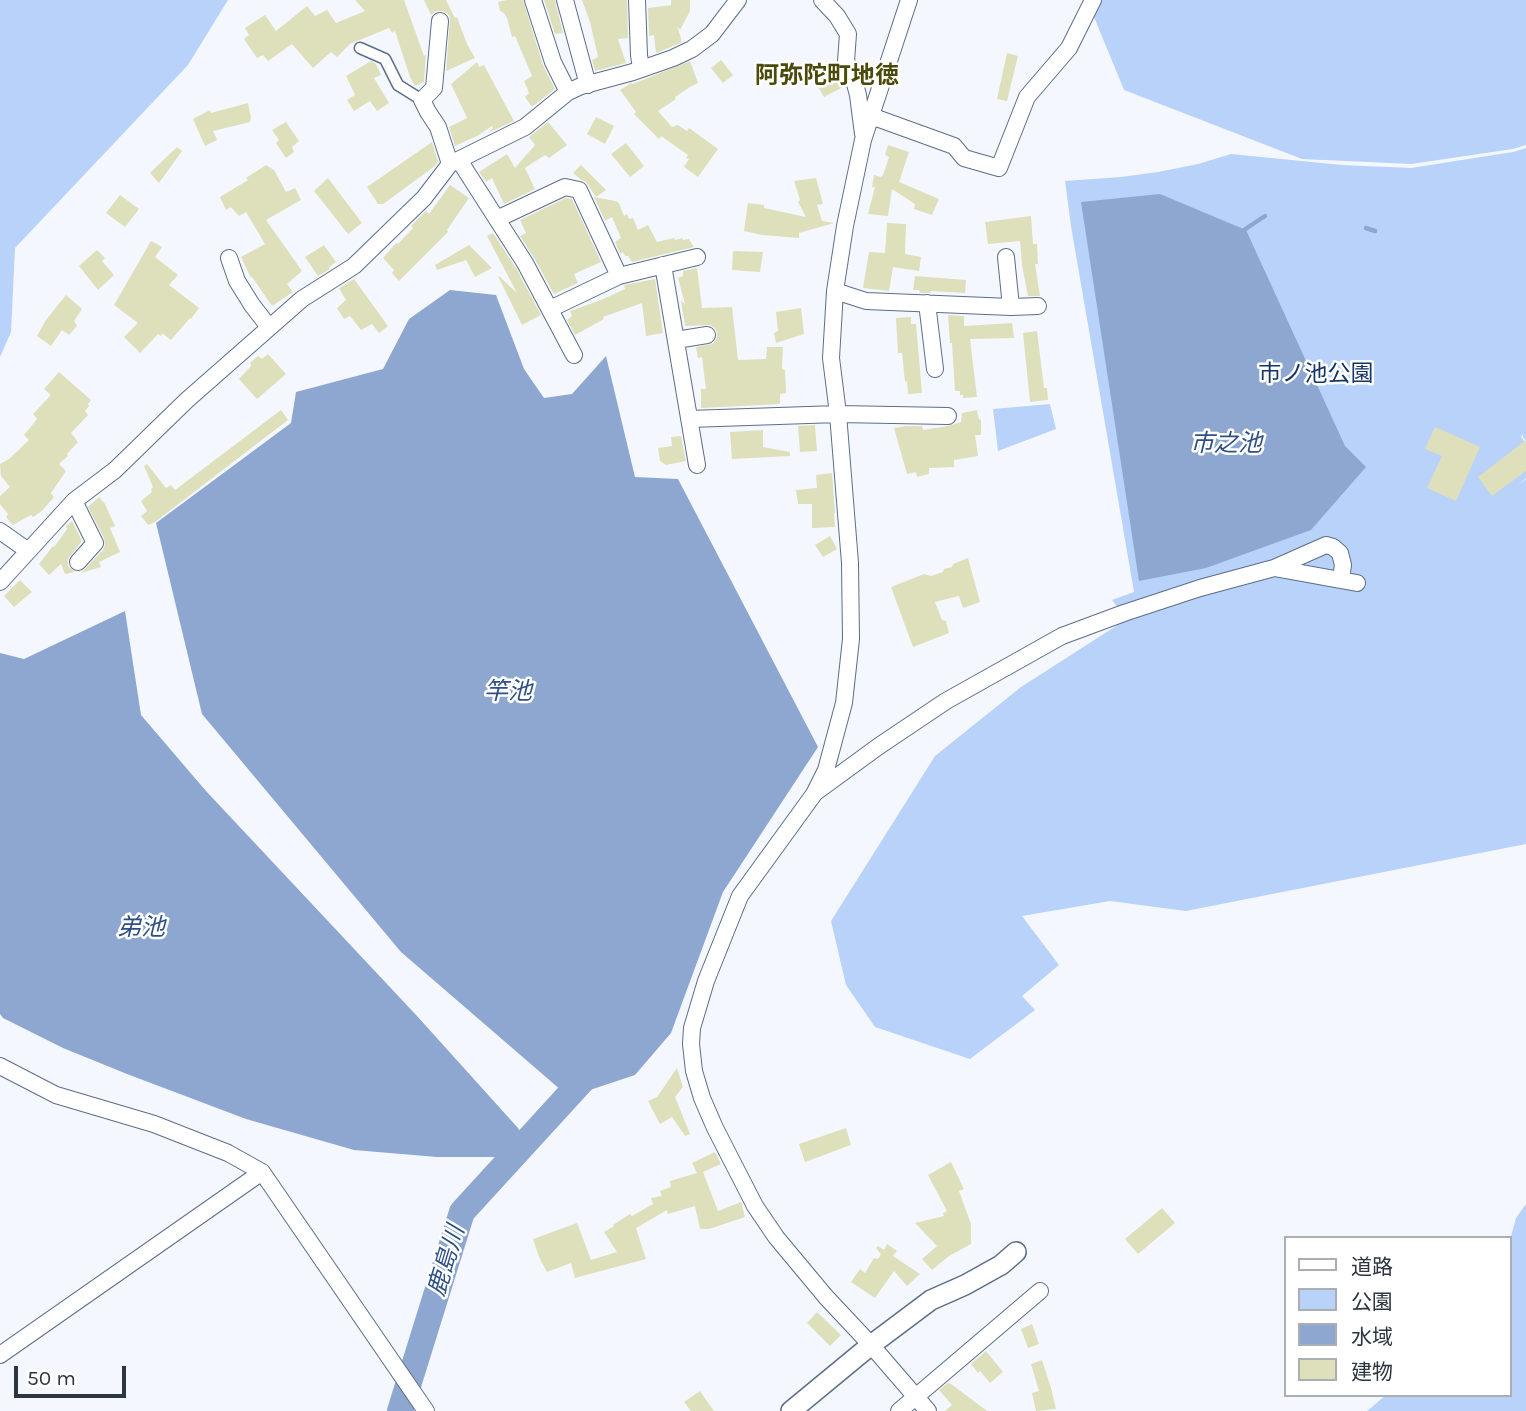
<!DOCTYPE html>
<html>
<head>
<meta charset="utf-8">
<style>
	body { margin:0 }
	#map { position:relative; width:1526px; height:1411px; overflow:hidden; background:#f4f8fe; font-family:Karla,"Noto Sans JP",sans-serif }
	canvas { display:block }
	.legend { position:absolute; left:1284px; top:1236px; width:228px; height:161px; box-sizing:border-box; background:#fff; border:2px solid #abaeb3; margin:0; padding:9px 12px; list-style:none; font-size:21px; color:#2d3541 }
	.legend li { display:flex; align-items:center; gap:14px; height:35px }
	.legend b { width:35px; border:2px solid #abaeb3 }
	.scale { position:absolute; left:14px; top:1366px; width:112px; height:32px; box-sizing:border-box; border:4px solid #2d3541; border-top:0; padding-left:9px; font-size:21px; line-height:24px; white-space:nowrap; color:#2d3541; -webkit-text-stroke:5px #fff; paint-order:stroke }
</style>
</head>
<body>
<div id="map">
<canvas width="1526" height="1411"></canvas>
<ul class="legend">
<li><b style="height:9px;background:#fff"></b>道路</li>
<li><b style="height:19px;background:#b9d2f9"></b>公園</li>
<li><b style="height:19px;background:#8da7d0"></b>水域</li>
<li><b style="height:19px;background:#dedfbb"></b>建物</li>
</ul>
<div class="scale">50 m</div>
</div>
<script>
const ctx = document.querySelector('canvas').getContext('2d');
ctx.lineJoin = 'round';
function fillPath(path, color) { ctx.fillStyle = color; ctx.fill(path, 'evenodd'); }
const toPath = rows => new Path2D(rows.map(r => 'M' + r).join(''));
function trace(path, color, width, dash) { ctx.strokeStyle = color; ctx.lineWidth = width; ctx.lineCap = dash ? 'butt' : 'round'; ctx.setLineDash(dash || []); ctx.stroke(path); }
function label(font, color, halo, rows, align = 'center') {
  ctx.font = font + ' Karla,"Noto Sans JP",sans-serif'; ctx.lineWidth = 5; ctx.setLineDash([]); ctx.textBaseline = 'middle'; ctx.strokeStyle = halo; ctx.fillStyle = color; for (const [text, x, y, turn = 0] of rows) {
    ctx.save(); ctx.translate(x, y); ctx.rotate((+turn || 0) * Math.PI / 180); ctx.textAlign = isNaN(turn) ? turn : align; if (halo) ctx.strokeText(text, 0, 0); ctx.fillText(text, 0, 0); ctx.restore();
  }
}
const green = toPath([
	[0,0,228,0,188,65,15,248,11,332,0,357],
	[1087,0,1526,0,1526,145,1513,149,1411,164,1302,159,1124,90],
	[1526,148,1526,441,1523,437,1523,434,1521,437,1526,443,1526,478,1518,485,1526,479,1526,844,1186,911,1110,901,1022,916,1059,965,1022,996,1035,1010,970,1059,875,1027,846,985,831,921,935,756,1021,687,1127,619,1112,600,1134,592,1071,226,1065,181,1121,177,1158,172,1198,164,1231,154,1342,165,1411,168,1513,152],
	[1050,404,1056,429,998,451,993,409],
	[1526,1204,1526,1411,1367,1411,1386,1395,1510,1395,1510,1240,1516,1218]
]);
const water = toPath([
	[1160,194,1246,230,1345,446,1366,467,1311,530,1206,568,1139,581,1081,202],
	[450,290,496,295,524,369,544,398,572,394,606,356,635,477,678,479,818,747,723,892,671,1033,635,1075,569,1097,401,952,202,714,156,523,291,423,296,392,383,369,409,319],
	[125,611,141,715,206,791,417,1016,518,1128,523,1137,506,1157,437,1157,354,1150,246,1119,127,1074,63,1048,3,1018,0,1014,0,653,24,659]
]);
const stream = toPath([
	[1366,228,1375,231],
	[1241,232,1265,216]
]);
const river = toPath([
	[400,1411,462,1212,591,1071]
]);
const building = toPath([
	[355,0,404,0,424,56,426,54,424,82,415,86,410,77,395,31,392,33,389,28,350,44,337,57,331,52,313,68,292,44,268,61,263,55,257,58,244,39,249,35,245,28,265,15,276,31,307,6,315,16,327,10,336,23,365,11],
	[424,0,446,0,455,18,457,17,467,44,475,58,446,71,450,17,447,13,442,11,436,11,431,15],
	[507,0,523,0,543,65,555,89,532,107,525,97,529,93,524,81,532,76,515,36,512,37,507,18,504,13,500,11,498,2],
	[544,0,555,0,563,33,555,34],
	[582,0,627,0,628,38,618,39,626,63,595,71,592,60,598,57,590,22],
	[671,0,690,0,690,11,680,30,677,26,681,38,681,43,656,53,654,35,649,36,648,8,671,5],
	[1007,53,1018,56,1007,101,997,99],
	[721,60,733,75,723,83,711,68],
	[371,61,376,64,381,75,374,78,389,103,377,111,370,101,354,111,347,100,355,95,346,76],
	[690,61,698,83,690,87,675,97,676,99,658,111,672,127,678,125,687,131,689,128,718,149,698,177,684,167,689,159,686,158,688,155,661,136,659,139,634,114,636,112,620,90,631,83,633,84],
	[477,62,479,67,484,65,514,121,488,133,493,128,492,126,477,136,455,146,449,127,467,118,451,84],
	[839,71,845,86,824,97,816,83],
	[248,103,251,118,250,122,213,131,217,140,205,146,193,119,210,110,211,113],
	[596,117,614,126,605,144,587,134],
	[286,122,299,141,292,147,294,152,286,158,276,143,279,140,272,130],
	[548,122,567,145,549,158,545,155,525,168,535,189,504,204,492,178,486,182,479,172,507,154,515,168,535,145,529,137],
	[432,142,438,162,435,166,383,204,378,204,367,187],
	[626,143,644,166,630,177,611,154],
	[888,145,909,152,899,182,939,199,932,215,914,209,915,204,892,189,888,216,868,214,875,187,872,187,874,175,881,177,883,175,889,157,885,155],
	[177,147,182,151,159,183,150,173],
	[266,165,274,170,286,192,295,188,301,200,266,220,302,271,287,284,293,292,272,306,252,277,251,278,241,257,265,244,246,212,239,216,231,207,226,210,220,197,248,180,246,178],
	[581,165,606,190,596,197,586,182,580,179,573,173],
	[328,178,362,223,348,234,314,191],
	[816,178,823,204,817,205,822,221,834,223,799,233,799,238,762,235,744,231,748,203,764,205,764,208,806,217,798,202,800,200,794,181],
	[450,185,469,198,447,230,448,232,399,281,392,273,394,270,383,258,396,243,398,244,413,228,411,226,426,211,429,214],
	[120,195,139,209,125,227,106,213],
	[594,197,615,201,619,203,624,216,627,214,629,219,633,218,638,230,648,225,657,242,674,238,675,240,682,238,683,240,689,239,694,247,632,262,628,256,625,256,623,252,620,254,615,242,621,238,612,217,605,221],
	[566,198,572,199,601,262,574,274,578,283,554,294,534,258,520,236,526,233,520,220],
	[1031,216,1033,244,1037,244,1038,264,1035,264,1040,296,1028,296,1022,265,1020,241,988,244,985,222],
	[887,223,906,224,905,254,921,257,919,271,893,267,889,291,863,288,869,252,885,253],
	[493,233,516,268,541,315,522,325,498,276,499,276,517,293,487,236],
	[151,241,162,247,155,257,178,275,169,285,199,308,191,319,190,318,171,340,162,333,161,336,158,334,140,353,124,337,138,323,114,305],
	[324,245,336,262,329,267,330,269,318,276,305,257],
	[469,245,492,268,475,277,466,260,437,270,435,265],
	[97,250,105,258,102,261,114,275,98,290,79,266],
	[733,251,763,252,760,272,732,270],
	[697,268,702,308,732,307,738,360,766,359,767,347,783,347,782,369,785,370,786,393,780,394,780,404,701,408,701,389,706,389,702,357,698,358,696,347,713,344,717,338,717,333,715,328,710,325,685,326,681,301,685,304,678,278,683,276,683,271],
	[915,276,966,280,965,293,931,291,930,293,920,293,919,290,913,290],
	[354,279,388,326,379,333,372,324,361,330,350,316,344,319,337,308,346,300,339,288],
	[655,279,663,333,646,336,642,303,603,317,604,319,575,335,567,320,572,316,570,311,601,300,625,289,624,285],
	[66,295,82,309,74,321,77,326,69,335,62,330,51,346,37,336,46,320],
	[801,308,804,334,776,343,774,333,778,331,776,312],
	[948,315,964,316,964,326,1012,323,1014,338,970,339,977,397,963,398,963,395,960,395,960,391,955,391,952,343,950,343],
	[911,317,911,324,916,324,922,393,908,394,907,381,905,382,902,353,898,353,896,318],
	[1037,331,1044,388,1047,388,1048,400,1030,402,1023,333],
	[268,354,286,374,257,399,239,379,251,366,250,363,258,356,262,359],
	[59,372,91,400,88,404,89,406,85,411,88,415,71,433,78,442,67,454,68,456,59,464,66,471,51,493,54,497,42,511,33,517,31,515,13,525,6,517,8,514,0,504,0,496,10,487,1,476,0,464,9,459,29,440,24,435,37,419,33,414,51,395,44,389],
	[281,410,288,420,155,522,148,525,141,516,147,511,141,501,152,492,151,489,153,487,144,466,147,464,166,488,171,485,175,490],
	[977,410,979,419,981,420,981,435,975,435,978,456,954,460,954,467,929,468,929,474,917,477,916,472,907,474,894,428,906,426,922,426,923,430,948,426,961,422,962,413],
	[815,425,817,451,800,452,798,426],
	[1435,427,1480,447,1456,501,1427,488,1442,456,1425,449],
	[763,430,763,447,790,452,790,456,732,459,730,432],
	[681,436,686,461,666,465,660,461,658,448,672,446,671,437],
	[1526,440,1526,471,1492,496,1478,477],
	[832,473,835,513,834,513,835,527,812,528,812,504,798,504,796,490,817,488,816,475],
	[99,497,105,504,115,526,110,528,120,552,99,562,101,567,81,573,103,550,105,545,104,538,88,507],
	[72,521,82,541,68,559,68,566,75,572,65,574,61,564,49,575,39,564,53,546,54,547,67,529,66,526],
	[830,536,837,549,823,557,815,545],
	[968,558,980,602,963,608,959,596,935,602,942,620,946,621,949,633,913,647,891,587,924,574,931,576,943,572,944,569,952,567,953,564],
	[20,580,32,592,14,607,4,596],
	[677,1068,683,1087,675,1097,690,1134,685,1136,672,1117,660,1124,648,1101,657,1097],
	[846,1128,851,1145,805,1162,799,1144],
	[715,1152,721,1164,703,1172,718,1211,741,1202,745,1217,709,1229,700,1229,695,1206,668,1214,667,1210,636,1228,646,1259,575,1278,571,1263,547,1272,539,1257,533,1239,577,1223,591,1260,617,1252,604,1232,614,1226,613,1225,630,1214,632,1216,653,1204,651,1198,662,1196,660,1191,671,1187,670,1181,697,1173,692,1163],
	[951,1162,964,1189,959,1191,971,1224,971,1244,949,1256,932,1270,922,1259,937,1246,915,1223,944,1216,943,1213,947,1211,928,1175],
	[1162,1208,1175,1223,1138,1254,1125,1239],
	[887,1244,897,1251,893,1256,920,1274,907,1286,894,1271,875,1298,851,1282,860,1269,865,1273,874,1258,878,1259,881,1254,876,1248,878,1246,884,1250],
	[817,1312,841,1335,830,1346,807,1323],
	[1032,1324,1039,1344,1028,1348,1021,1329],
	[986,1351,1003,1372,990,1383,980,1371,978,1373,971,1364],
	[1042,1360,1051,1388,1056,1409,1036,1411,1032,1393,1039,1391,1031,1364],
	[948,1383,951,1384,987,1411,945,1411,952,1405,939,1390],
	[700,1391,714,1411,691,1411,684,1402]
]);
const pedestrian = toPath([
	[360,48,385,59,398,85,422,100]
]);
const minor = toPath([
	[533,0,553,62,568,92],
	[565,0,588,85],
	[637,0,639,55,641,69],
	[822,0,837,16,848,34,846,61,852,73,858,95,863,134],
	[909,0,863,140,845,226,835,291,831,358,838,414,850,563,851,639,844,703,826,770,814,794,740,896,706,981,692,1028,691,1044,694,1071,702,1098,715,1128,755,1206,776,1237,826,1297,871,1345,928,1411],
	[440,21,434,88,422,100,428,112,438,127,450,164],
	[871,116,954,146,964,158,999,168,1027,97,1069,48,1093,0],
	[459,160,525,263,574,355],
	[497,219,565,187,579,190,619,276],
	[1006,257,1011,307],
	[229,258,237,281,252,305,269,327],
	[663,265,697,465],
	[835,291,866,301,1011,307,1038,306],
	[927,303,935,369],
	[550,309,619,276,697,257],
	[676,340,707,335],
	[689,419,838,414,948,416],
	[74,501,95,543,78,562],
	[0,531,27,550],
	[1274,568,1326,545,1333,547,1340,553,1343,565,1341,579],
	[0,582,74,501,115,470,187,400,302,299,354,266,424,198,450,164,525,127,568,92,581,86,633,72,673,58,692,49,712,34,738,0],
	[816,792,879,746,946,701,1062,636,1124,613,1200,588,1274,568,1357,583],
	[0,1066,56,1095,154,1124,228,1153,262,1172,426,1411],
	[0,1355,262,1172],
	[899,1411,1040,1291]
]);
const tertiary = toPath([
	[791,1411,871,1345,931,1300,965,1285,1001,1265,1016,1252]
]);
const parkNames = [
	["市ノ池公園",1316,374]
];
const neighbourhoodNames = [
	["阿弥陀町地徳",827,76]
];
const waterNames = [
	["市之池",1226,444],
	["竿池",508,692],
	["弟池",141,928],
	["鹿島川",447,1261,-73]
];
fillPath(green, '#b9d2f9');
fillPath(water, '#8da7d0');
trace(stream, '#8da7d0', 4.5);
trace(river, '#8da7d0', 26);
fillPath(building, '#dedfbb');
trace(pedestrian, '#5c6d88', 13);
trace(minor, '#5c6d88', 18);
trace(tertiary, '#5c6d88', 22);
trace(pedestrian, '#fff', 10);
trace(minor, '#fff', 16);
trace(tertiary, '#fff', 19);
label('23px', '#153567', '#fff', parkNames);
label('bold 24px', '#4b4a0a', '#fff', neighbourhoodNames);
label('italic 24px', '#2f5085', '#fff', waterNames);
</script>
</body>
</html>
